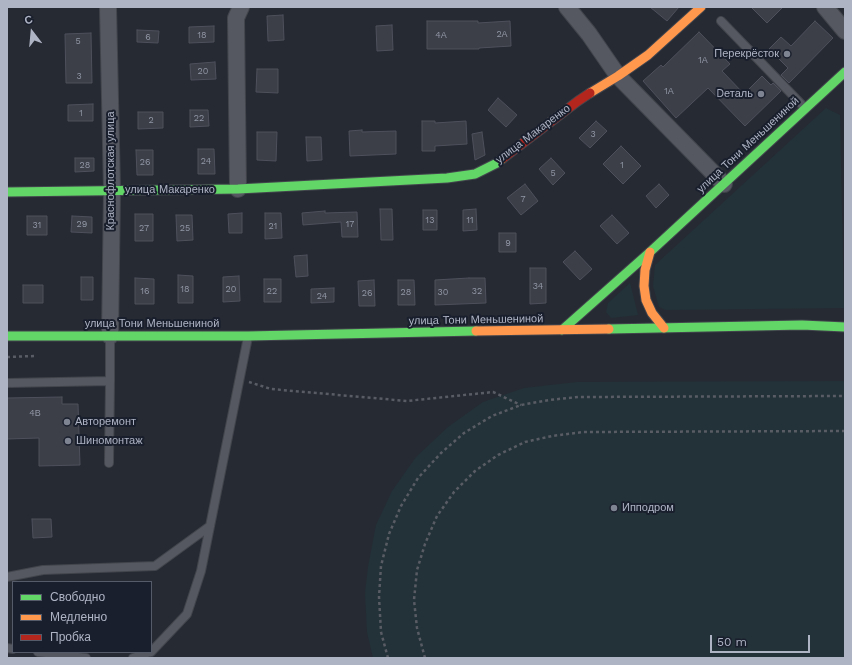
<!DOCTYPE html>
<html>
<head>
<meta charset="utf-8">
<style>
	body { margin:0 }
	#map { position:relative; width:852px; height:665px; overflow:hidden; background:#262a33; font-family:"Work Sans",sans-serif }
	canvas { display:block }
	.frame { position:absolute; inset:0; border:8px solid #afb4c5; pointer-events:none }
	.legend { position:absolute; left:12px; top:581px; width:140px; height:72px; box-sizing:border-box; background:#1a1f2d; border:1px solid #565b6a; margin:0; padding:5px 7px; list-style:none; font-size:12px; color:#afb4c5 }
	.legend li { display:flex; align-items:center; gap:8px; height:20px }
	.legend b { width:20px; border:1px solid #565b6a }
	.north { position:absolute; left:12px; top:12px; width:40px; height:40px; -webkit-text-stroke:3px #1a1f2d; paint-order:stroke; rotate:344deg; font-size:11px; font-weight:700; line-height:16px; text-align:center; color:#afb4c5 }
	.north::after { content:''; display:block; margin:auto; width:14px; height:18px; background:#afb4c5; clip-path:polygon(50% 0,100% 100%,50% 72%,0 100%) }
	.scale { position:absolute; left:710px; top:635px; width:100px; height:18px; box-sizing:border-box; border:2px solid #afb4c5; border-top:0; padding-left:5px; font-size:12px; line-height:14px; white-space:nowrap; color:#afb4c5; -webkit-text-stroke:3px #1a1f2d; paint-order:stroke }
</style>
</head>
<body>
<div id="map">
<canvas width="852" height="665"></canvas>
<div class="frame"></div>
<ul class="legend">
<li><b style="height:5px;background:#63d668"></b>Свободно</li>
<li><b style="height:5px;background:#ff974d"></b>Медленно</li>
<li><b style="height:5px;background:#b3261e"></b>Пробка</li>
</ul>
<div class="north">С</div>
<div class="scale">50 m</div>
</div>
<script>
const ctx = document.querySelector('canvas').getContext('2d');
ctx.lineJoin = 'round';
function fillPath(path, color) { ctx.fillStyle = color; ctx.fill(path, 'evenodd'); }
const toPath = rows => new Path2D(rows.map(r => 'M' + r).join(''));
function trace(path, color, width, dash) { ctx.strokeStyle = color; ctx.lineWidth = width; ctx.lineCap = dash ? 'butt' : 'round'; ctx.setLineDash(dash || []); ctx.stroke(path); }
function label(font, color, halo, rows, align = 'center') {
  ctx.font = font + ' "Work Sans",sans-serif'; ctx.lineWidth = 4; ctx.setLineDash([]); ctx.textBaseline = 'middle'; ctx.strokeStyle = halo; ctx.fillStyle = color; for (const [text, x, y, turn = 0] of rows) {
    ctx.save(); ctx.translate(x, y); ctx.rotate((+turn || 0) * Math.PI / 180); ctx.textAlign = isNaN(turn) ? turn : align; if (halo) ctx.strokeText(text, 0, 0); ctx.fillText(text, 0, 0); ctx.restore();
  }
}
const green = toPath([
	[826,108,840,115,844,308,666,310,659,307,653,286,655,265],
	[630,283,638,315,611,318,606,312,608,303],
	[845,381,845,658,373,658,367,632,365,593,368,567,376,525,392,491,416,457,448,427,483,402,524,388,577,382]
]);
const building = toPath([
	[650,7,679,7,667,21,650,7],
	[751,7,783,7,767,23,751,7],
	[283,15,284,40,268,41,267,16,283,15],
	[427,21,478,21,478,23,510,21,511,46,479,48,479,49,427,49,427,21],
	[815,21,833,38,789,83,781,75,788,68,769,49,781,37,791,46,815,21],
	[392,25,393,50,377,51,376,26,392,25],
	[214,26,214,42,189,43,189,27,214,26],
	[137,30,159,31,158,43,137,42,137,30],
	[699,32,730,64,722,71,744,94,762,76,771,85,773,83,781,91,745,126,708,88,676,118,643,81,661,65,663,67,699,32],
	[91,33,92,83,66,83,65,34,91,33],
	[215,62,216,79,191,80,190,64,215,62],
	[257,69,278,69,278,93,256,92,257,69],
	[498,98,517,115,506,127,488,110,498,98],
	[93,104,93,121,68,121,68,105,93,104],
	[190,110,208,110,209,126,190,127,190,110],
	[138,112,163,112,163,128,138,129,138,112],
	[422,121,435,121,435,123,466,121,467,144,435,146,435,151,422,151,422,121],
	[596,121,607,131,590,148,579,138,596,121],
	[362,130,362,132,396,131,396,154,350,156,349,131,362,130],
	[257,132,277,132,276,161,257,160,257,132],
	[482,132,485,155,475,160,472,134,482,132],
	[306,137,321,137,322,160,307,161,306,137],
	[621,146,641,166,623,184,603,164,621,146],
	[198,149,214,149,215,174,198,174,198,149],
	[136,150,153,150,153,175,137,175,136,150],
	[75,158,94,158,94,171,75,172,75,158],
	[551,158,565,173,553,185,539,169,551,158],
	[525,184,538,201,521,215,507,198,525,184],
	[659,184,669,195,656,208,646,196,659,184],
	[380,209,392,209,393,240,381,240,380,209],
	[476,209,477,230,463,231,463,210,476,209],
	[423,210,437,210,437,230,423,230,423,210],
	[325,211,325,213,357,212,358,237,342,237,341,222,303,225,302,213,325,211],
	[242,213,242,233,229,233,228,214,242,213],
	[265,213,281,213,282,238,265,239,265,213],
	[135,214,153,214,153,241,135,241,135,214],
	[176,215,192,215,193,240,177,241,176,215],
	[612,215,629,233,617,244,600,226,612,215],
	[27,216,47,216,47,235,27,235,27,216],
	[72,216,92,217,92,233,71,232,72,216],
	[499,233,516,233,516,252,499,252,499,233],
	[575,251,592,269,580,280,563,262,575,251],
	[307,255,308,276,296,277,294,256,307,255],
	[530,268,546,268,546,303,530,304,530,268],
	[178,275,193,276,193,303,178,303,178,275],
	[239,276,240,301,223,302,223,277,239,276],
	[81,277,93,277,93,300,81,300,81,277],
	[135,278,154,279,154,304,135,304,135,278],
	[469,278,485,278,486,303,435,305,435,280,469,278],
	[264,279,281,279,281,302,264,302,264,279],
	[374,280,375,306,359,306,358,281,374,280],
	[398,280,414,280,415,305,398,305,398,280],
	[23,285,43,285,43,303,23,303,23,285],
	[334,288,334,302,311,303,311,289,334,288],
	[62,397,62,404,78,404,80,465,39,466,39,438,7,439,7,398,62,397],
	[32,519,51,519,52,537,33,538,32,519]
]);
const path = toPath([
	[7,357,35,356],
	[249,382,271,389,407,401,493,392,521,405],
	[388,658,381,632,379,597,381,566,389,534,401,506,418,478,441,453,464,433,492,416,521,405,549,400,578,397,845,396],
	[425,658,417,628,414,600,417,570,425,544,437,516,454,492,475,471,498,455,525,442,552,436,583,432,845,431]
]);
const lane = toPath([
	[721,21,805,108],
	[7,383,110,381,110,336],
	[109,463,110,381],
	[7,577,43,570,155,566,210,526],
	[7,648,13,649],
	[38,652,86,658],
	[151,652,187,614,201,571,248,337],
	[133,658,150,652]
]);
const street = toPath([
	[108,7,112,190,110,336],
	[567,7,589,34,618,76,724,184],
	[825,7,845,31],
	[238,189,236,18,241,7]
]);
const fast = toPath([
	[7,192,238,189,447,178,475,174,497,163,502,159],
	[609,329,802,325,845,327],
	[562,330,650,252,845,72],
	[7,336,248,336,476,331]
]);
const slow = toPath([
	[590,93,618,76,648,55,701,7],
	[650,252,645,270,644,286,646,300,652,313,664,328],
	[476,331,609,329]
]);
const jam = toPath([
	[502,159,578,101,590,93]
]);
const markers = [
	[787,54,4,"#7f8492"],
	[761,94,4,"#7f8492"],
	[67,422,4,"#7f8492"],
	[68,441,4,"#7f8492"],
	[614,508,4,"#7f8492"]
];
const numberNames = [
	["2А",502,34],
	["18",202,35],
	["4А",441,35],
	["6",148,37],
	["5",78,41],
	["1А",703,60],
	["20",203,71],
	["3",79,76],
	["1А",669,91],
	["1",81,113],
	["22",199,118],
	["2",151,120],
	["3",593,134],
	["24",206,161],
	["26",145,162],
	["28",85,165],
	["1",622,165],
	["5",553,173],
	["7",523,199],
	["13",430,220],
	["11",470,220],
	["29",82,224],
	["17",350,224],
	["31",37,225],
	["21",273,226],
	["27",144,228],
	["25",185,228],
	["9",508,243],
	["34",538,286],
	["18",185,289],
	["20",231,289],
	["16",145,291],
	["22",272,291],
	["32",477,291],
	["28",406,292],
	["30",443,292],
	["26",367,293],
	["24",322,296],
	["4В",35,413]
];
const poiNames = [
	["Перекрёсток",779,54,"right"],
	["Dеталь",753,94,"right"],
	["Авторемонт",75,422],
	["Шиномонтаж",76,441],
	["Ипподром",622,508]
];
const streetNames = [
	["улица Макаренко",533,134,-37],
	["улица Тони Меньшениной",748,145,-43],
	["Краснофлотская улица",111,171,-90],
	["улица Макаренко",170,190],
	["улица Тони Меньшениной",476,320,-1],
	["улица Тони Меньшениной",152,324]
];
fillPath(green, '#233238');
fillPath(building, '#3c3f48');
trace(building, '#4e515b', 1);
trace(lane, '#42454c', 10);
trace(street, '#42454c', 18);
trace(fast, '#42454c', 11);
trace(slow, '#42454c', 11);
trace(jam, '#42454c', 11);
trace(path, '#595c64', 2.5, [3, 3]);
trace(lane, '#565861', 8);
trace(street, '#565861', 16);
trace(fast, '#63d668', 9);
trace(slow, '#ff974d', 9);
trace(jam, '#b3261e', 9);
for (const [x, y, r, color] of markers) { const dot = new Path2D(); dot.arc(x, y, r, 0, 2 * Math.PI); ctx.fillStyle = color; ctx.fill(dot); trace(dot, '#1a1f2d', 1.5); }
label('9px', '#9297a6', null, numberNames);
label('11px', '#afb4c5', '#1a1f2d', poiNames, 'left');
label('11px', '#afb4c5', '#1a1f2d', streetNames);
</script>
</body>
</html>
